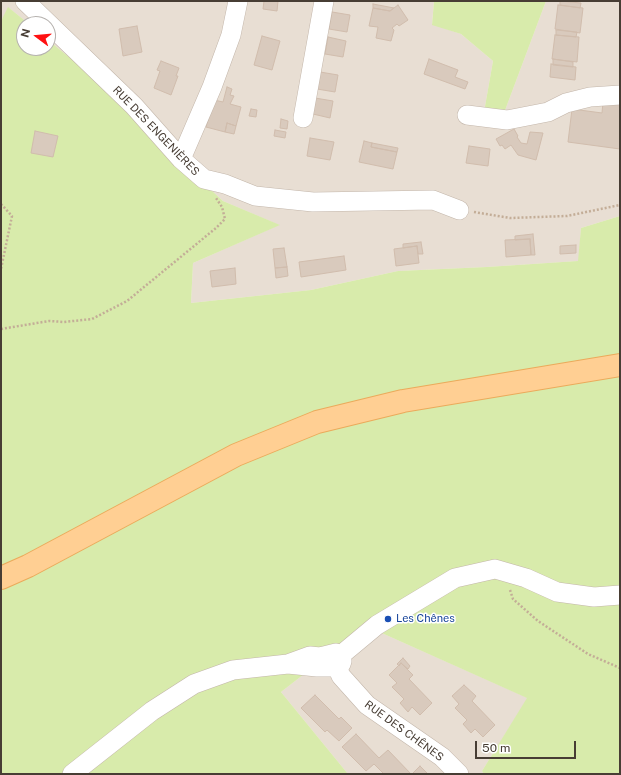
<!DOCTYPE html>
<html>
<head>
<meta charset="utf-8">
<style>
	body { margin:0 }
	#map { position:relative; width:621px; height:775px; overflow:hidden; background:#f4ede5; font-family:"Public Sans",sans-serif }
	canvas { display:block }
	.frame { position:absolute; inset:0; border:2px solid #473d34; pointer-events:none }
	.north { position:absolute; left:16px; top:16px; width:40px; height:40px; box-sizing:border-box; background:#fff; border:1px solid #b5b1ae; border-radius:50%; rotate:286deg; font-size:11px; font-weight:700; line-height:16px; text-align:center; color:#473d34 }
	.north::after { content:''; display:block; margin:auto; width:14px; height:18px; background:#ff1112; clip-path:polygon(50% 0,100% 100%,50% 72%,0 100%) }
	.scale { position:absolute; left:475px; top:741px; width:101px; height:18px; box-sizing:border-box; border:2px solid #473d34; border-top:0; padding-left:5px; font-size:12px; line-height:14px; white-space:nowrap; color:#473d34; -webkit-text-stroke:3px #fff; paint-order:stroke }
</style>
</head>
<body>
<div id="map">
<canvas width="621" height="775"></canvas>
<div class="frame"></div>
<div class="north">N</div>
<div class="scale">50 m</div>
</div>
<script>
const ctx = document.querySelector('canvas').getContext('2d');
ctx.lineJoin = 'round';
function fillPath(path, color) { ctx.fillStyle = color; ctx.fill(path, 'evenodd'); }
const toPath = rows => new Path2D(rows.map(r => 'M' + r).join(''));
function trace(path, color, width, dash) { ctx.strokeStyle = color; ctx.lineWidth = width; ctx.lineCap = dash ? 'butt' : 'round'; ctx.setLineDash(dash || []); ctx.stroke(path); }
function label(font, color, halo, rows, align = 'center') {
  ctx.font = font + ' "Public Sans",sans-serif'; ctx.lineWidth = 3; ctx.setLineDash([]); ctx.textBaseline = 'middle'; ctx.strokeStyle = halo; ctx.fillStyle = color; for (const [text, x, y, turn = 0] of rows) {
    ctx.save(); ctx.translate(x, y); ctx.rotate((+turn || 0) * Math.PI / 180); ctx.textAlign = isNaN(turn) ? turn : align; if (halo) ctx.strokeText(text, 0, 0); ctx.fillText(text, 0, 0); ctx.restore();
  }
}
const residential = toPath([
	[1,1,434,1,432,24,461,34,493,61,484,112,504,113,546,1,620,1,620,216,581,228,579,261,487,267,398,271,311,290,191,303,193,263,279,225,223,201,186,167,144,118,48,40,48,24,29,24,9,8,1,21],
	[366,626,528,698,482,771,484,774,348,774,281,692]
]);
const green = toPath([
	[434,1,546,1,504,113,484,112,493,61,461,34,432,25],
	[8,7,29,24,24,24,24,48,48,48,48,40,144,118,186,167,223,201,280,225,193,263,191,303,311,290,398,271,487,267,578,261,581,228,620,216,620,774,484,774,482,771,527,698,366,626,281,692,348,774,1,774,1,21]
]);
const building = toPath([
	[264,1,278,1,277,11,263,9,264,1],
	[560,1,581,3,580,8,560,5,560,1],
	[373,4,394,8,390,11,373,8,373,4],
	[398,5,408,20,399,26,397,24,392,28,394,30,391,41,376,38,378,27,369,26,373,8,390,11,398,5],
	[558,5,583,8,580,33,555,29,558,5],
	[332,12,350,15,347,32,329,29,332,12],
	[137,26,142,52,123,56,119,29,137,26],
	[556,30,577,32,576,37,556,35,556,30],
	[555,35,579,37,577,62,552,59,555,35],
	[262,36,280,41,272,70,254,65,262,36],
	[328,37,346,41,343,57,325,54,328,37],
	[429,59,458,70,455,77,468,82,465,89,424,74,429,59],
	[553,59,573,62,573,67,553,65,553,59],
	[161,61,179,68,176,76,178,76,171,95,154,88,160,71,157,70,161,61],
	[551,64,576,67,575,80,550,77,551,64],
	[320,72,338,75,335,92,317,89,320,72],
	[227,87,232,89,230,95,234,96,230,104,241,107,236,126,227,123,225,132,206,127,214,100,223,102,227,87],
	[315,98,333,101,330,118,313,114,315,98],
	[603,102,620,104,620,149,568,142,572,109,602,113,603,102],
	[251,109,257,110,256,117,249,116,251,109],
	[281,119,288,121,287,129,280,128,281,119],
	[227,123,236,126,234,134,225,132,227,123],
	[514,129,518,136,517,137,521,143,527,144,530,132,543,133,536,160,518,155,511,145,505,149,502,145,500,146,496,139,514,129],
	[275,130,286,132,285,138,274,136,275,130],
	[35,131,58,136,53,157,31,153,35,131],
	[310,138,334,142,330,160,307,156,310,138],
	[364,141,372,143,371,147,397,152,393,169,359,162,364,141],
	[372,143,398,148,397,152,371,147,372,143],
	[469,146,490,149,488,166,466,163,469,146],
	[533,234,535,255,531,255,530,239,515,240,515,236,533,234],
	[530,239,531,255,506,257,505,240,530,239],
	[421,242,423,254,418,254,417,246,403,248,403,244,421,242],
	[576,245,576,253,560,254,560,246,576,245],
	[417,246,419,263,396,266,394,249,417,246],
	[284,248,287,267,275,268,273,249,284,248],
	[344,256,346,270,301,277,299,262,344,256],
	[287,267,288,276,276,278,275,268,287,267],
	[235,268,236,284,212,287,210,271,235,268],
	[403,658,410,666,408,669,401,663,399,666,397,664,403,658],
	[401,663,413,675,409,679,432,703,420,715,412,707,408,712,400,703,404,699,392,687,397,683,389,675,401,663],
	[464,685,476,696,472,701,495,725,483,737,475,729,471,733,463,724,467,720,455,708,459,704,452,696,464,685],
	[315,695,339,719,341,717,352,728,339,741,327,730,325,732,301,708,315,695],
	[356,734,379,758,388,750,411,774,384,774,374,764,366,771,342,747,356,734],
	[420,766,428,774,412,774,420,766]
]);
const path = toPath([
	[1,204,12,216,1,269],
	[474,212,510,218,567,216,620,205],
	[1,329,49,321,64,322,92,319,127,301,216,228,225,219,222,207,216,198],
	[510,590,513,599,538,621,588,654,620,668]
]);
const minor = toPath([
	[25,1,134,106,181,159,204,179,225,184,255,196,313,202,433,200,459,210],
	[467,115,507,120,548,112,566,103,590,97,620,95],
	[303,118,324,1],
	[181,159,212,87,231,35,238,1],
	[341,655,377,625,455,578,495,569,526,578,557,592,594,597,620,595],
	[337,667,341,676,367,705,442,757,459,774],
	[72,774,152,711,194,684,233,670,288,664,310,656,320,657,336,653,341,655,342,661,341,664,337,667,317,667,288,664]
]);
const major = toPath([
	[1,578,28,566,236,455,317,422,403,401,620,365]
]);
const markers = [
	[388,619,4,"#1a4fb4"]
];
const streetNames = [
	["RUE DES ENGENIÈRES",156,131,46],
	["RUE DES CHÊNES",404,731,36]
];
const transitNames = [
	["Les Chênes",396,619]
];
fillPath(residential, '#e8ded3');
fillPath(green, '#d8ebab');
fillPath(building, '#d9cabd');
trace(building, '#d1bdad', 1);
trace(minor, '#c3b6aa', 20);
trace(major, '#ebaa5b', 24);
trace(path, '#c3ad97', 2.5, [2, 2]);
trace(minor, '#fff', 19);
trace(major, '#ffcf93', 22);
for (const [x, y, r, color] of markers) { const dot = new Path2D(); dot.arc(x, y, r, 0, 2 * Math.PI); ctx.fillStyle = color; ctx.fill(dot); trace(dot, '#fff', 1.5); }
label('11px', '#473d34', '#fff', streetNames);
label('11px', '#164399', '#fff', transitNames, 'left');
</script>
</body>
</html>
